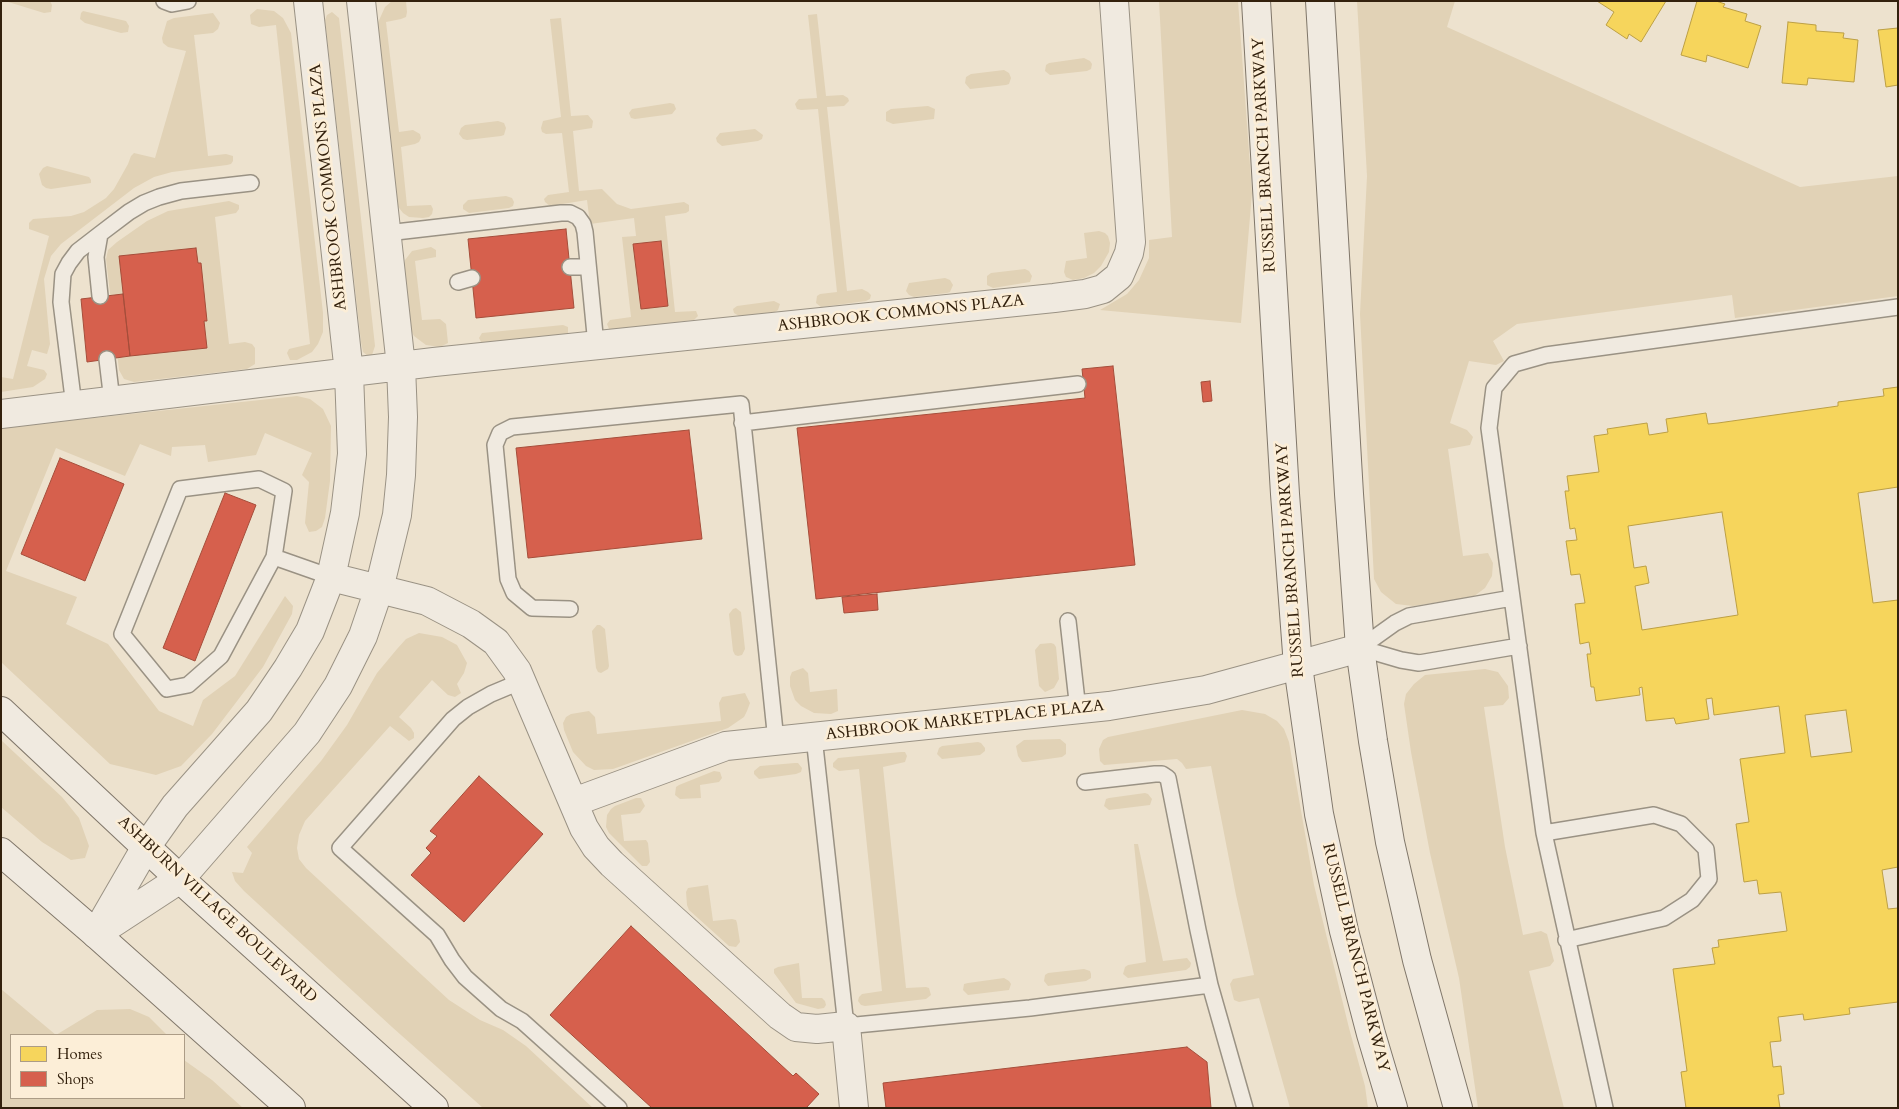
<!DOCTYPE html>
<html>
<head>
<meta charset="utf-8">
<style>
	body { margin:0 }
	#map { position:relative; width:1899px; height:1109px; overflow:hidden; background:#ede2ce; font-family:Cardo,serif }
	canvas { display:block }
	.frame { position:absolute; inset:0; border:2px solid #33210d; pointer-events:none }
	.legend { position:absolute; left:10px; top:1034px; width:175px; height:65px; box-sizing:border-box; background:#fceed7; border:1px solid #ac9c86; margin:0; padding:6px 9px; list-style:none; font-size:15px; color:#33210d }
	.legend li { display:flex; align-items:center; gap:10px; height:25px }
	.legend b { width:25px; border:1px solid #ac9c86 }
</style>
</head>
<body>
<div id="map">
<canvas width="1899" height="1109"></canvas>
<div class="frame"></div>
<ul class="legend">
<li><b style="height:14px;background:#f6d55c"></b>Homes</li>
<li><b style="height:14px;background:#d6604d"></b>Shops</li>
</ul>
</div>
<script>
const ctx = document.querySelector('canvas').getContext('2d');
ctx.lineJoin = 'round';
function fillPath(path, color) { ctx.fillStyle = color; ctx.fill(path, 'evenodd'); }
const toPath = rows => new Path2D(rows.map(r => 'M' + r).join(''));
function trace(path, color, width, dash) { ctx.strokeStyle = color; ctx.lineWidth = width; ctx.lineCap = dash ? 'butt' : 'round'; ctx.setLineDash(dash || []); ctx.stroke(path); }
function label(font, color, halo, rows, align = 'center') {
  ctx.font = font + ' Cardo,serif'; ctx.lineWidth = 5; ctx.setLineDash([]); ctx.textBaseline = 'middle'; ctx.strokeStyle = halo; ctx.fillStyle = color; for (const [text, x, y, turn = 0] of rows) {
    ctx.save(); ctx.translate(x, y); ctx.rotate((+turn || 0) * Math.PI / 180); ctx.textAlign = isNaN(turn) ? turn : align; if (halo) ctx.strokeText(text, 0, 0); ctx.fillText(text, 0, 0); ctx.restore();
  }
}
const green = toPath([
	[5,1,50,1,52,5,51,12,44,13],
	[392,1,406,1,407,12,406,17,401,19,386,22,399,132,413,130,420,134,421,138,419,142,415,144,401,147,407,206,431,205,433,209,432,214,429,217,423,218,409,217,403,213,396,204,376,27,385,7],
	[1159,1,1238,1,1252,193,1241,323,1100,310,1127,294,1139,280,1149,258,1149,240,1172,237],
	[1357,1,1455,1,1447,27,1800,187,1898,176,1898,296,1735,318,1732,295,1517,324,1493,341,1504,361,1496,365,1469,361,1450,423,1467,430,1473,437,1470,445,1448,449,1463,556,1488,553,1493,563,1492,576,1485,588,1473,597,1413,606,1396,604,1381,592,1374,579,1360,314,1367,176],
	[257,9,274,11,283,18,291,33,323,313,323,332,318,344,312,352,297,360,290,360,287,353,289,349,310,344,276,25,259,27,251,24,250,15],
	[83,11,126,21,129,26,128,32,121,33,85,23,80,19,81,13],
	[332,12,339,18,375,346,372,355,368,356,363,352,361,342,325,20,327,15],
	[213,13,220,23,218,29,213,33,194,35,208,156,226,154,233,156,233,161,231,164,227,165,172,172,154,177,134,188,61,244,51,256,44,279,50,344,47,354,32,350,27,366,44,370,47,374,45,379,33,387,1,392,1,377,13,379,49,236,29,229,29,223,33,219,71,216,84,212,106,198,114,189,128,164,131,156,134,153,155,158,186,51,168,47,163,43,162,38,167,21,174,18],
	[817,14,826,96,843,95,848,98,849,101,844,106,827,107,847,291,862,289,868,292,871,295,870,299,866,301,821,307,816,303,817,296,820,294,837,292,818,109,801,110,797,109,795,104,799,99,817,98,808,15],
	[561,18,571,116,588,115,593,121,592,128,573,131,579,191,602,189,617,204,631,209,684,202,689,205,689,211,686,213,665,216,675,312,696,311,698,316,694,320,613,330,609,329,607,324,610,320,631,317,622,237,636,236,634,218,590,224,587,200,550,206,545,202,544,199,548,195,569,192,562,133,546,134,542,132,541,128,543,121,561,117,550,19],
	[1084,58,1090,61,1092,64,1091,69,1087,71,1050,75,1045,71,1046,65,1049,63],
	[1004,70,1009,73,1011,78,1009,84,1006,85,970,89,965,83,966,77,971,74],
	[670,103,674,104,676,109,672,114,635,119,631,118,629,113,632,109],
	[928,106,935,109,934,119,893,124,886,121,886,112,891,109],
	[498,121,504,123,506,128,504,135,501,136,467,140,463,139,459,134,461,128,465,125],
	[755,129,763,135,762,139,758,141,722,146,717,142,716,138,720,133],
	[47,166,89,177,91,180,91,183,51,189,46,188,42,185,39,174,43,168],
	[506,196,512,198,514,202,513,206,509,208,469,213,463,209,463,205,468,200],
	[229,201,239,205,239,209,236,213,215,217,229,344,245,342,252,344,255,348,255,364,247,369,134,382,124,379,119,370,106,259,108,250,117,242,147,221,168,211],
	[1099,231,1105,233,1108,236,1110,243,1109,252,1101,266,1094,273,1084,278,1073,280,1066,277,1064,272,1066,261,1087,258,1084,233],
	[431,247,436,250,436,257,415,261,422,320,440,319,446,324,448,343,440,347,426,345,414,336,411,330,403,270,405,260,412,251],
	[1025,269,1029,271,1032,276,1030,282,993,288,987,285,987,276,991,273],
	[945,278,950,280,953,285,950,292,947,293,914,297,909,295,906,291,909,283],
	[774,301,780,304,778,310,775,312,739,316,734,313,733,309,737,306],
	[563,325,568,327,568,333,564,335,484,344,481,342,479,338,482,333],
	[297,396,310,399,323,409,331,426,330,481,325,518,322,527,316,531,309,532,305,523,309,482,302,475,312,453,265,433,256,455,208,462,205,445,172,447,171,456,140,444,125,476,56,448,6,571,77,597,66,624,108,644,159,711,193,726,203,700,235,676,285,596,293,606,292,614,263,667,212,734,181,766,156,775,110,764,1,662,1,428],
	[736,608,741,612,745,649,742,655,738,656,735,655,733,651,729,614,733,609],
	[597,625,600,625,605,629,609,666,608,669,601,673,598,672,596,668,592,631],
	[419,633,442,637,457,645,467,663,464,673,457,684,461,693,455,697,448,695,432,680,399,717,411,728,414,733,414,738,409,741,390,726,305,821,299,835,297,848,299,859,306,868,449,1000,480,1020,503,1030,526,1046,593,1108,483,1108,392,1027,244,891,235,881,232,872,243,873,252,853,247,847,321,761,347,725,377,673,397,649,406,639],
	[1051,643,1054,644,1056,647,1059,679,1054,688,1045,692,1039,686,1035,650,1040,644],
	[803,668,808,673,810,692,837,689,838,711,831,714,814,713,801,706,795,700,790,686,790,677,792,672],
	[1485,669,1498,672,1508,686,1509,698,1503,705,1484,707,1505,847,1523,935,1541,931,1547,934,1554,961,1550,966,1529,971,1564,1108,1478,1108,1459,978,1430,853,1411,752,1404,704,1406,694,1414,684,1425,675],
	[745,693,750,703,747,711,744,717,728,728,613,769,594,770,586,766,573,752,564,730,563,723,566,717,571,714,589,711,595,717,597,734,721,721,719,703,722,697],
	[1242,710,1265,714,1277,721,1284,729,1289,742,1314,885,1349,1028,1365,1086,1368,1108,1290,1108,1259,998,1239,1002,1234,1000,1230,984,1233,979,1254,975,1236,895,1211,766,1186,769,1182,763,1177,759,1104,765,1100,761,1099,749,1103,740,1108,737],
	[1060,739,1066,744,1066,754,1062,757,1026,762,1022,762,1018,756,1016,746,1024,740],
	[1,740,62,797,79,818,89,846,85,858,71,860,42,842,1,807],
	[978,742,981,743,985,748,985,751,980,755,942,759,937,754,939,748,942,746],
	[901,752,905,752,907,756,905,762,883,767,906,988,926,987,929,988,931,995,926,999,865,1006,861,1005,858,1001,859,997,862,994,882,991,859,769,839,771,833,767,833,763,838,758],
	[795,763,798,763,802,768,801,772,796,774,759,779,754,774,754,771,760,766],
	[714,771,720,772,722,778,719,782,700,785,701,798,680,799,675,795,676,787,679,785],
	[1145,793,1148,794,1152,799,1150,805,1109,810,1104,806,1106,799,1109,798],
	[636,798,641,798,645,806,640,813,621,815,624,841,646,840,648,843,650,862,647,866,642,866,609,833,606,827,607,815,611,809,615,806],
	[1134,844,1138,844,1163,961,1187,958,1191,963,1190,967,1186,970,1128,978,1123,974,1125,967,1128,965,1146,962],
	[708,885,713,921,732,919,736,920,737,923,740,942,736,947,729,946,689,910,687,905,686,892,688,888],
	[799,963,802,998,822,998,825,1001,826,1005,824,1008,818,1009,796,1003,774,973,774,969,778,967],
	[1084,969,1090,971,1091,974,1091,978,1086,981,1048,986,1044,981,1045,975,1048,973],
	[1004,978,1009,981,1011,984,1009,990,968,995,963,990,964,984,968,983],
	[1,989,56,1035,97,1010,130,1009,149,1017,167,1035,11,1035,11,1098,184,1098,184,1060,212,1080,243,1108,1,1108]
]);
const homes = toPath([
	[1597,1,1666,1,1641,42,1629,34,1627,39,1606,25,1614,12,1597,1],
	[1697,1,1716,1,1725,4,1723,7,1747,14,1745,21,1761,26,1748,68,1707,55,1706,62,1681,55,1697,1],
	[1788,22,1816,25,1816,31,1844,33,1843,38,1858,40,1854,82,1808,78,1807,85,1782,83,1788,22],
	[1898,28,1898,85,1886,87,1878,30,1898,28],
	[1898,387,1898,487,1858,493,1873,603,1898,600,1898,867,1882,870,1888,909,1898,908,1898,1002,1849,1008,1850,1014,1804,1020,1803,1014,1778,1017,1781,1041,1770,1042,1773,1067,1781,1066,1784,1094,1778,1095,1780,1108,1686,1108,1681,1072,1687,1071,1673,969,1715,964,1712,948,1719,947,1718,940,1787,931,1781,892,1759,894,1757,880,1744,882,1736,824,1749,822,1740,759,1785,753,1779,706,1714,715,1712,698,1706,699,1709,719,1676,724,1674,718,1646,721,1642,687,1639,688,1640,695,1596,701,1594,687,1591,687,1587,654,1591,654,1589,642,1580,644,1575,604,1585,603,1580,574,1571,575,1566,541,1577,540,1575,528,1570,529,1565,491,1569,491,1567,476,1599,472,1594,436,1608,434,1607,429,1647,423,1649,435,1668,432,1666,419,1706,413,1708,424,1718,423,1838,406,1838,402,1884,396,1883,389,1898,387],
	[1722,512,1738,615,1642,630,1635,586,1649,583,1646,566,1634,568,1628,526,1722,512],
	[1846,710,1852,752,1811,757,1805,715,1846,710]
]);
const shops = toPath([
	[566,229,574,308,476,318,468,239,566,229],
	[661,241,668,306,641,309,633,244,661,241],
	[196,248,198,263,201,263,207,321,204,321,207,348,130,356,119,256,196,248],
	[123,294,130,356,87,362,81,299,123,294],
	[1113,366,1135,565,816,599,797,428,1085,398,1082,369,1113,366],
	[1210,381,1212,401,1203,402,1201,382,1210,381],
	[689,430,702,539,528,558,516,448,689,430],
	[60,458,124,484,85,581,21,554,60,458],
	[225,493,256,505,195,661,163,648,225,493],
	[877,594,878,610,844,613,842,597,877,594],
	[479,776,543,834,464,922,411,875,431,853,426,848,437,836,430,831,479,776],
	[631,926,793,1076,796,1073,819,1094,806,1108,652,1108,550,1015,631,926],
	[1187,1047,1207,1062,1211,1108,886,1108,883,1083,1187,1047]
]);
const lane = toPath([
	[164,1,172,4,188,1],
	[387,233,561,213,570,213,578,217,583,224,585,232,596,345],
	[100,234,96,257,100,296],
	[570,267,588,267],
	[458,282,472,278],
	[107,359,112,401],
	[74,406,61,302,63,274,69,263,78,251,100,234,129,212,144,203,159,197,181,191,251,183],
	[742,423,1078,384],
	[274,557,284,491,259,479,180,489,122,634,167,689,188,685,221,656,274,557,331,577],
	[570,609,532,608,514,593,508,579,495,445,500,433,512,427,741,404,776,741],
	[1068,621,1078,710],
	[1360,648,1395,623,1409,616,1512,598],
	[1360,648,1401,660,1419,663,1519,646],
	[522,681,491,694,468,707,453,719,340,848,437,935,452,960,465,977,501,1009,522,1021,619,1108],
	[814,737,846,1026,1030,1008,1210,985],
	[1085,782,1155,774,1162,774,1168,778,1198,930,1210,985,1245,1108],
	[1544,833,1654,815,1681,824,1706,849,1709,879,1692,900,1664,918,1566,940],
	[1605,1108,1544,833,1489,428,1494,388,1514,364,1546,355,1898,307]
]);
const street = toPath([
	[1,414,434,362,1054,298,1085,294,1103,289,1119,276,1129,253,1131,242,1114,1],
	[331,577,427,601,471,624,496,642,517,671,584,828,596,847,612,864,780,1016,796,1027,817,1029,846,1026,854,1108],
	[574,802,726,746,1109,706,1206,690,1360,648],
	[98,930,146,847,175,806,259,711,288,668,310,631,331,577,345,513,352,454,349,373,308,1],
	[96,934,180,879,307,733,338,686,363,636,379,589,397,515,401,475,403,417,401,366,361,1]
]);
const secondary = toPath([
	[1256,1,1285,494,1298,666,1319,814,1344,931,1371,1034,1393,1108],
	[1320,1,1349,494,1360,648,1373,741,1390,842,1417,960,1458,1108],
	[1,711,180,879,434,1108],
	[1,852,96,934,291,1108]
]);
const streetNames = [
	["RUSSELL BRANCH PARKWAY",1265,155,-93],
	["ASHBROOK COMMONS PLAZA",329,187,-96],
	["ASHBROOK COMMONS PLAZA",901,314,-6],
	["RUSSELL BRANCH PARKWAY",1291,560,-94],
	["ASHBROOK MARKETPLACE PLAZA",965,721,-6],
	["ASHBURN VILLAGE BOULEVARD",217,910,43],
	["RUSSELL BRANCH PARKWAY",1355,958,76]
];
fillPath(green, '#e1d2b6');
fillPath(homes, '#f6d55c');
trace(homes, '#bc9f44', 1);
fillPath(shops, '#d6604d');
trace(shops, '#a54d3a', 1);
trace(lane, '#9a9284', 18);
trace(street, '#9a9284', 30);
trace(secondary, '#80776a', 30);
trace(lane, '#f0eae0', 15);
trace(street, '#f0eae0', 28);
trace(secondary, '#f0eae0', 28);
label('16px', '#33210d', '#fceed7', streetNames);
</script>
</body>
</html>
